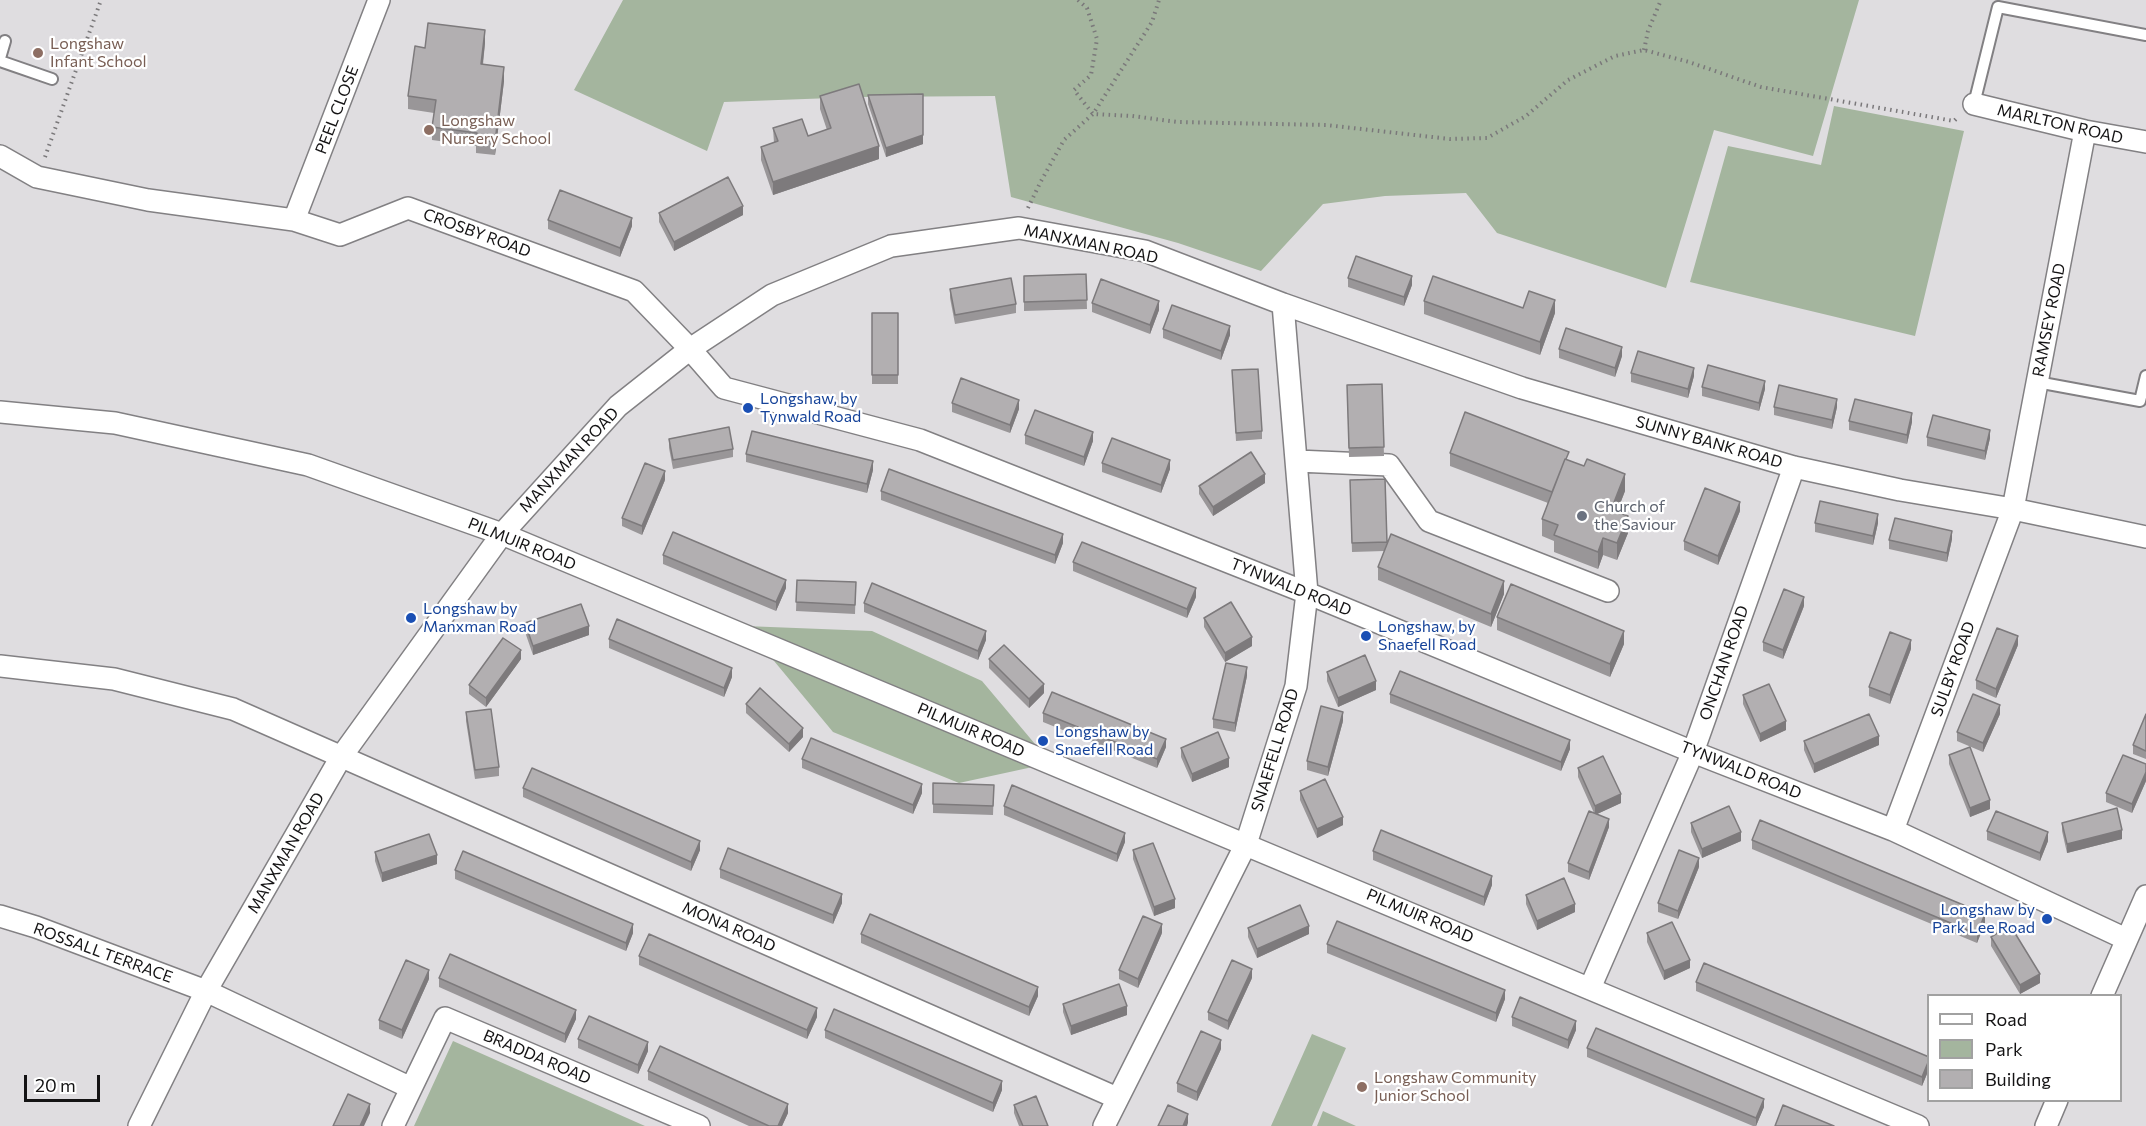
<!DOCTYPE html>
<html>
<head>
<meta charset="utf-8">
<style>
	body { margin:0 }
	#map { position:relative; width:2146px; height:1126px; overflow:hidden; background:#dfdde0; font-family:Commissioner,sans-serif }
	canvas { display:block }
	.legend { position:absolute; left:1927px; top:994px; width:195px; height:108px; box-sizing:border-box; background:#fff; border:2px solid #a1a1a1; margin:0; padding:8px 10px; list-style:none; font-size:18px; color:#141314 }
	.legend li { display:flex; align-items:center; gap:12px; height:30px }
	.legend b { width:30px; border:2px solid #a1a1a1 }
	.scale { position:absolute; left:24px; top:1075px; width:76px; height:27px; box-sizing:border-box; border:3px solid #141314; border-top:0; padding-left:8px; font-size:18px; line-height:21px; white-space:nowrap; color:#141314; -webkit-text-stroke:4px #fff; paint-order:stroke }
</style>
</head>
<body>
<div id="map">
<canvas width="2146" height="1126"></canvas>
<ul class="legend">
<li><b style="height:8px;background:#fff"></b>Road</li>
<li><b style="height:16px;background:#a4b59e"></b>Park</li>
<li><b style="height:16px;background:#b2afb1"></b>Building</li>
</ul>
<div class="scale">20 m</div>
</div>
<script>
const ctx = document.querySelector('canvas').getContext('2d');
ctx.lineJoin = 'round';
function fillPath(path, color) { ctx.fillStyle = color; ctx.fill(path, 'evenodd'); }
const toPath = rows => new Path2D(rows.map(r => 'M' + r).join(''));
function trace(path, color, width, dash) { ctx.strokeStyle = color; ctx.lineWidth = width; ctx.lineCap = dash ? 'butt' : 'round'; ctx.setLineDash(dash || []); ctx.stroke(path); }
function label(font, color, halo, rows, align = 'center') {
  ctx.font = font + ' Commissioner,sans-serif'; ctx.lineWidth = 4.5; ctx.setLineDash([]); ctx.textBaseline = 'middle'; ctx.strokeStyle = halo; ctx.fillStyle = color; for (const [text, x, y, turn = 0] of rows) {
    ctx.save(); ctx.translate(x, y); ctx.rotate((+turn || 0) * Math.PI / 180); ctx.textAlign = isNaN(turn) ? turn : align; if (halo) ctx.strokeText(text, 0, 0); ctx.fillText(text, 0, 0); ctx.restore();
  }
}
const green = toPath([
	[623,0,1859,0,1813,156,1714,130,1666,288,1497,233,1466,193,1385,196,1323,204,1261,271,1178,243,1011,197,995,96,859,97,724,102,707,151,574,90],
	[1834,106,1964,131,1915,336,1690,282,1728,146,1821,165],
	[745,626,872,631,982,681,1051,763,959,783,833,732],
	[1312,1034,1346,1048,1312,1126,1271,1126],
	[453,1041,645,1126,414,1126],
	[1323,1111,1356,1126,1317,1126]
]);
const path = toPath([
	[1078,0,1087,8,1097,39,1091,75,1074,90,1093,114,1132,116,1178,122,1326,125,1450,139,1487,138,1526,116,1568,80,1615,56,1644,50,1689,62,1761,87,1954,121,1957,118],
	[1644,50,1648,31,1661,0],
	[45,157,101,0],
	[1028,208,1040,183,1064,140,1093,114,1152,22,1159,0]
]);
const lane = toPath([
	[0,58,5,41],
	[0,61,52,79],
	[1974,104,1998,7,2146,35],
	[2037,382,2140,401,2146,376]
]);
const street = toPath([
	[1974,104,2085,131,2146,142],
	[0,156,37,177,148,200,294,220,340,235,408,208,634,291,690,349,724,388,920,440,1307,593,1693,752,1893,830,2126,939],
	[294,220,379,0],
	[0,412,115,423,308,465,502,534,1918,1126],
	[1297,461,1389,465,1429,521,1608,591],
	[0,666,114,679,233,709,1117,1098],
	[1893,830,2013,509,2085,131],
	[0,916,36,927,206,991,411,1088],
	[1590,988,1693,752,1794,467],
	[2102,996,2146,896],
	[139,1126,206,991,341,757,502,534,618,406,690,349,772,295,891,246,1019,228,1145,251,1283,304,1522,388,1794,467,1900,490,2013,509,2146,537],
	[393,1126,445,1018,699,1126],
	[1104,1126,1246,844,1296,686,1307,593,1283,304],
	[2046,1126,2057,1100]
]);
const wall = toPath([
	[485,43,483,65,504,81,495,155,476,153,476,146,432,140,432,127,434,113,408,109,408,96,425,48],
	[868,95,923,144,886,157,868,104],
	[820,96,879,159,773,195,761,160,761,147,774,143,773,128,808,136,827,130,820,109],
	[659,213,743,215,674,251,659,222],
	[548,220,632,226,620,257,548,229],
	[1086,274,1087,309,1024,311,1024,276],
	[1348,278,1412,285,1404,306,1348,287],
	[950,289,1016,304,1016,313,955,324,950,298],
	[1424,301,1523,308,1555,313,1540,355,1424,314],
	[1092,303,1159,310,1150,334,1092,312],
	[872,313,898,313,898,384,872,384],
	[1163,329,1230,335,1221,360,1163,338],
	[1559,349,1622,356,1615,377,1559,358],
	[1232,370,1262,431,1262,439,1236,441],
	[1631,373,1694,376,1688,398,1631,382],
	[1382,384,1384,456,1349,457,1347,385],
	[1702,387,1765,389,1759,411,1702,396],
	[952,403,1019,409,1010,433,952,412],
	[1774,407,1837,407,1832,429,1774,415],
	[1849,421,1912,422,1907,444,1849,430],
	[1025,435,1093,441,1084,466,1025,444],
	[1927,437,1990,438,1985,460,1927,446],
	[669,439,733,449,733,457,673,469,669,448],
	[1450,453,1569,460,1625,491,1617,512,1628,533,1617,560,1603,555,1598,569,1554,552,1554,541,1542,536,1542,519,1548,503,1450,466],
	[746,454,873,470,867,493,746,462],
	[1102,463,1170,469,1161,493,1102,472],
	[1385,479,1387,544,1504,594,1491,627,1378,580,1378,567,1384,551,1352,552,1350,480],
	[665,480,642,535,622,526,622,518],
	[1265,483,1213,516,1199,494,1199,486],
	[881,491,1063,543,1055,564,881,500],
	[1740,511,1718,565,1684,550,1684,541],
	[1815,523,1878,523,1873,545,1815,532],
	[1952,539,1947,562,1889,549,1889,540],
	[663,555,786,588,776,611,663,564],
	[1073,562,1196,597,1187,618,1073,571],
	[797,580,856,582,855,614,796,611],
	[864,603,986,640,978,660,864,612],
	[1804,606,1783,659,1763,651,1763,642],
	[1497,617,1624,644,1610,677,1497,630],
	[1204,618,1252,646,1225,662,1204,627],
	[525,623,589,635,533,655,525,632],
	[609,639,732,677,724,697,609,648],
	[2018,645,1996,698,1976,689,1976,680],
	[1911,649,1890,704,1869,696,1869,687],
	[521,659,486,707,469,694,469,685],
	[989,659,1044,693,1029,708,989,668],
	[1327,672,1376,690,1338,707,1327,681],
	[1247,676,1235,732,1213,728,1213,719],
	[1390,694,1570,749,1561,771,1390,703],
	[1743,695,1786,730,1760,742,1743,704],
	[746,704,803,737,789,752,746,713],
	[466,712,499,767,499,776,475,779,466,721],
	[1043,713,1166,747,1157,768,1043,722],
	[2000,714,1983,752,1957,741,1957,732],
	[2146,714,2146,759,2133,754,2133,745],
	[1343,721,1328,776,1307,770,1307,761],
	[1804,741,1879,745,1814,773,1804,750],
	[1181,748,1229,767,1192,782,1181,757],
	[1949,755,1990,809,1970,817,1949,764],
	[802,759,922,793,913,814,802,768],
	[2146,764,2146,781,2132,813,2106,802,2106,793],
	[1578,768,1621,803,1597,814,1609,827,1589,880,1568,872,1568,863,1594,813,1578,777],
	[933,783,994,785,993,815,933,813],
	[523,788,700,850,691,871,523,797],
	[1300,791,1343,825,1317,838,1300,800],
	[1004,806,1125,842,1117,862,1004,815],
	[1691,823,1741,841,1702,858,1691,832],
	[2062,823,2122,839,2067,853,2062,831],
	[1987,831,2048,841,2040,861,1987,840],
	[1752,840,1985,923,1977,943,1752,849],
	[1133,850,1175,908,1154,916,1133,859],
	[1373,851,1492,885,1484,906,1373,860],
	[375,852,437,864,382,882,375,861],
	[1699,867,1678,919,1658,912,1658,903],
	[720,869,842,903,833,924,720,878],
	[455,870,633,933,626,951,455,879],
	[1526,895,1575,912,1537,930,1526,904],
	[1248,928,1309,934,1257,958,1248,937],
	[1162,933,1138,988,1119,979,1119,970],
	[1647,933,1690,968,1664,980,1647,942],
	[861,934,1038,996,1029,1016,861,943],
	[1991,937,2040,983,2020,994,1991,946],
	[1327,944,1505,999,1496,1022,1327,953],
	[639,956,817,1017,807,1039,639,965],
	[439,978,576,1019,565,1043,439,987],
	[1252,978,1228,1030,1208,1020,1208,1012],
	[429,979,402,1039,379,1029,379,1020],
	[1696,982,1929,1057,1929,1069,1922,1086,1696,991],
	[1063,1004,1127,1015,1071,1035,1063,1012],
	[1512,1017,1576,1030,1568,1049,1512,1026],
	[825,1030,1002,1090,993,1112,825,1038],
	[578,1039,648,1051,638,1074,578,1048],
	[1587,1048,1764,1107,1756,1126,1753,1126,1587,1057],
	[1221,1049,1197,1101,1177,1092,1177,1083],
	[648,1071,788,1113,782,1126,749,1126,648,1080],
	[1014,1105,1048,1126,1019,1126,1014,1113]
]);
const shadedWall = toPath([
	[485,30,485,43,481,78,481,64],
	[504,67,504,81,495,155,495,142],
	[923,135,923,144,886,157,886,148],
	[879,146,879,159,773,195,773,182],
	[743,206,743,215,674,251,674,242],
	[632,218,632,226,620,257,620,248],
	[1412,276,1412,285,1404,306,1404,297],
	[1555,300,1555,313,1540,355,1540,342],
	[1159,301,1159,310,1150,334,1150,325],
	[1230,326,1230,335,1221,360,1221,351],
	[1622,347,1622,356,1615,377,1615,368],
	[1694,368,1694,376,1688,398,1688,389],
	[1765,381,1765,389,1759,411,1759,403],
	[1837,399,1837,407,1832,429,1832,420],
	[1019,400,1019,409,1010,433,1010,425],
	[1912,413,1912,422,1907,444,1907,435],
	[1990,430,1990,438,1985,460,1985,451],
	[1093,432,1093,441,1084,466,1084,457],
	[1170,460,1170,469,1161,493,1161,485],
	[873,461,873,470,867,493,867,484],
	[665,471,665,480,642,535,642,526],
	[1265,474,1265,483,1213,516,1213,507],
	[1625,474,1625,491,1611,527,1611,510],
	[1740,502,1740,511,1718,565,1718,556],
	[1878,514,1878,523,1873,545,1873,536],
	[1628,516,1628,533,1617,560,1617,543],
	[1952,531,1952,539,1947,562,1947,553],
	[1063,534,1063,543,1055,564,1055,555],
	[1603,538,1603,555,1598,569,1598,552],
	[786,580,786,588,776,611,776,602],
	[1504,581,1504,594,1491,627,1491,614],
	[1196,588,1196,597,1187,618,1187,609],
	[1804,597,1804,606,1783,659,1783,650],
	[589,626,589,635,533,655,533,646],
	[986,631,986,640,978,660,978,651],
	[1624,631,1624,644,1610,677,1610,664],
	[2018,636,2018,645,1996,698,1996,689],
	[1252,637,1252,646,1225,662,1225,653],
	[1911,640,1911,649,1890,704,1890,695],
	[521,650,521,659,486,707,486,698],
	[1247,667,1247,676,1235,732,1235,723],
	[732,668,732,677,724,697,724,688],
	[1376,681,1376,690,1338,707,1338,698],
	[1044,684,1044,693,1029,708,1029,699],
	[2000,705,2000,714,1983,752,1983,743],
	[1343,712,1343,721,1328,776,1328,767],
	[1786,721,1786,730,1760,742,1760,734],
	[803,728,803,737,789,752,789,744],
	[1879,736,1879,745,1814,773,1814,764],
	[1166,739,1166,747,1157,768,1157,759],
	[1570,740,1570,749,1561,771,1561,762],
	[1229,758,1229,767,1192,782,1192,774],
	[2146,772,2146,781,2132,813,2132,804],
	[922,784,922,793,913,814,913,805],
	[1621,794,1621,803,1595,815,1595,806],
	[1990,800,1990,809,1970,817,1970,808],
	[1343,817,1343,825,1317,838,1317,829],
	[1609,819,1609,827,1589,880,1589,872],
	[2122,830,2122,839,2067,853,2067,844],
	[1741,832,1741,841,1702,858,1702,849],
	[2048,832,2048,841,2040,861,2040,853],
	[1125,833,1125,842,1117,862,1117,854],
	[700,841,700,850,691,871,691,862],
	[437,855,437,864,382,882,382,873],
	[1699,858,1699,867,1678,919,1678,911],
	[1492,876,1492,885,1484,906,1484,897],
	[842,894,842,903,833,924,833,915],
	[1175,899,1175,908,1154,916,1154,907],
	[1575,904,1575,912,1537,930,1537,921],
	[1985,914,1985,923,1977,943,1977,934],
	[633,924,633,933,626,951,626,943],
	[1162,924,1162,933,1138,988,1138,979],
	[1309,926,1309,934,1257,958,1257,949],
	[1690,960,1690,968,1664,980,1664,971],
	[1252,969,1252,978,1228,1030,1228,1021],
	[429,970,429,979,402,1039,402,1030],
	[2040,974,2040,983,2020,994,2020,985],
	[1038,987,1038,996,1029,1016,1029,1007],
	[1505,990,1505,999,1496,1022,1496,1013],
	[1127,1006,1127,1015,1071,1035,1071,1026],
	[817,1008,817,1017,807,1039,807,1030],
	[576,1010,576,1019,565,1043,565,1034],
	[1576,1021,1576,1030,1568,1049,1568,1040],
	[1221,1040,1221,1049,1197,1101,1197,1092],
	[648,1042,648,1051,638,1074,638,1065],
	[1929,1060,1929,1069,1922,1086,1922,1077],
	[1002,1081,1002,1090,993,1112,993,1103],
	[1764,1099,1764,1107,1756,1126,1756,1118],
	[370,1104,370,1113,364,1126,360,1126],
	[788,1104,788,1113,782,1126,778,1126],
	[1188,1114,1188,1123,1187,1126,1183,1126]
]);
const building = toPath([
	[428,23,485,30,481,64,504,67,495,142,476,140,477,133,432,127,436,100,408,96,415,46,425,48,428,23],
	[859,84,879,146,773,182,761,147,778,141,773,128,802,119,808,136,831,128,820,96,859,84],
	[923,94,923,135,886,148,868,95,923,94],
	[728,177,743,206,674,242,659,213,728,177],
	[560,190,632,218,620,248,548,220,560,190],
	[1356,256,1412,276,1404,297,1348,278,1356,256],
	[1086,274,1087,300,1024,302,1024,276,1086,274],
	[1433,276,1523,308,1529,291,1555,300,1540,342,1424,301,1433,276],
	[1011,278,1016,304,955,315,950,289,1011,278],
	[1101,279,1159,301,1150,325,1092,303,1101,279],
	[1172,305,1230,326,1221,351,1163,329,1172,305],
	[872,313,898,313,898,375,872,375,872,313],
	[1566,328,1622,347,1615,368,1559,349,1566,328],
	[1638,351,1694,368,1688,389,1631,373,1638,351],
	[1708,365,1765,381,1759,403,1702,387,1708,365],
	[1258,369,1262,431,1236,433,1232,370,1258,369],
	[961,378,1019,400,1010,425,952,403,961,378],
	[1382,384,1384,447,1349,448,1347,385,1382,384],
	[1779,385,1837,399,1832,420,1774,407,1779,385],
	[1855,399,1912,413,1907,435,1849,421,1855,399],
	[1035,410,1093,432,1084,457,1025,435,1035,410],
	[1465,412,1569,452,1566,459,1565,459,1552,492,1450,453,1465,412],
	[1933,415,1990,430,1985,451,1927,437,1933,415],
	[729,427,733,449,673,460,669,439,729,427],
	[752,431,873,461,867,484,746,454,752,431],
	[1112,438,1170,460,1161,485,1102,463,1112,438],
	[1251,452,1265,474,1213,507,1199,486,1251,452],
	[1565,459,1584,466,1587,459,1625,474,1611,510,1628,516,1617,543,1603,538,1598,552,1554,535,1558,525,1542,519,1565,459],
	[645,463,665,471,642,526,622,518,645,463],
	[889,469,1063,534,1055,555,881,491,889,469],
	[1385,479,1387,542,1352,543,1350,480,1385,479],
	[1705,488,1740,502,1718,556,1684,541,1705,488],
	[1820,501,1878,514,1873,536,1815,523,1820,501],
	[1895,518,1952,531,1947,553,1889,540,1895,518],
	[673,532,786,580,776,602,663,555,673,532],
	[1391,534,1504,581,1491,614,1378,567,1391,534],
	[1082,542,1196,588,1187,609,1073,562,1082,542],
	[797,580,856,582,855,605,796,602,797,580],
	[872,583,986,631,978,651,864,603,872,583],
	[1511,584,1624,631,1610,664,1497,617,1511,584],
	[1784,589,1804,597,1783,650,1763,642,1784,589],
	[1231,602,1252,637,1225,653,1204,618,1231,602],
	[581,604,589,626,533,646,525,623,581,604],
	[617,619,732,668,724,688,609,639,617,619],
	[1997,628,2018,636,1996,689,1976,680,1997,628],
	[1890,632,1911,640,1890,695,1869,687,1890,632],
	[503,638,521,650,486,698,469,685,503,638],
	[1004,645,1044,684,1029,699,989,659,1004,645],
	[1365,655,1376,681,1338,698,1327,672,1365,655],
	[1226,663,1247,667,1235,723,1213,719,1226,663],
	[1400,671,1570,740,1561,762,1390,694,1400,671],
	[1769,684,1786,721,1760,734,1743,695,1769,684],
	[760,688,803,728,789,744,746,704,760,688],
	[1052,692,1166,739,1157,759,1043,713,1052,692],
	[1973,694,2000,705,1983,743,1957,732,1973,694],
	[1321,706,1343,712,1328,767,1307,761,1321,706],
	[491,709,499,767,475,770,466,712,491,709],
	[1869,714,1879,736,1814,764,1804,741,1869,714],
	[2146,714,2146,751,2133,745,2146,714],
	[1218,732,1229,758,1192,774,1181,748,1218,732],
	[811,738,922,784,913,805,802,759,811,738],
	[1970,747,1990,800,1970,808,1949,755,1970,747],
	[2123,755,2146,764,2146,772,2132,804,2106,793,2123,755],
	[1603,756,1621,794,1595,806,1578,768,1603,756],
	[532,768,700,841,691,862,523,788,532,768],
	[1325,779,1343,817,1317,829,1300,791,1325,779],
	[933,783,994,785,993,806,933,804,933,783],
	[1012,785,1125,833,1117,854,1004,806,1012,785],
	[1729,806,1741,832,1702,849,1691,823,1729,806],
	[2117,808,2122,830,2067,844,2062,823,2117,808],
	[1589,811,1609,819,1589,872,1568,863,1589,811],
	[1996,811,2048,832,2040,853,1987,831,1996,811],
	[1760,820,1985,914,1977,934,1752,840,1760,820],
	[1381,830,1492,876,1484,897,1373,851,1381,830],
	[429,834,437,855,382,873,375,852,429,834],
	[1153,843,1175,899,1154,907,1133,850,1153,843],
	[728,848,842,894,833,915,720,869,728,848],
	[1679,850,1699,858,1678,911,1658,903,1679,850],
	[463,851,633,924,626,943,455,870,463,851],
	[1564,878,1575,904,1537,921,1526,895,1564,878],
	[1300,905,1309,926,1257,949,1248,928,1300,905],
	[870,914,1038,987,1029,1007,861,934,870,914],
	[1143,916,1162,924,1138,979,1119,970,1143,916],
	[1337,921,1505,990,1496,1013,1327,944,1337,921],
	[1672,922,1690,960,1664,971,1647,933,1672,922],
	[2010,925,2040,974,2020,985,1991,937,2010,925],
	[649,934,817,1008,807,1030,639,956,649,934],
	[450,954,576,1010,565,1034,439,978,450,954],
	[406,960,429,970,402,1030,379,1020,406,960],
	[1232,960,1252,969,1228,1021,1208,1012,1232,960],
	[1704,963,1929,1057,1929,1060,1922,1077,1696,982,1704,963],
	[1119,984,1127,1006,1071,1026,1063,1004,1119,984],
	[1520,997,1576,1021,1568,1040,1512,1017,1520,997],
	[834,1009,1002,1081,993,1103,825,1030,834,1009],
	[589,1016,648,1042,638,1065,578,1039,589,1016],
	[1596,1028,1764,1099,1756,1118,1587,1048,1596,1028],
	[1201,1031,1221,1040,1197,1092,1177,1083,1201,1031],
	[660,1046,788,1104,778,1126,769,1126,648,1071,660,1046],
	[348,1094,370,1104,360,1126,333,1126,348,1094],
	[1036,1096,1048,1126,1023,1126,1014,1105,1036,1096],
	[1168,1105,1188,1114,1183,1126,1158,1126,1168,1105],
	[1783,1105,1834,1126,1775,1126,1783,1105]
]);
const markers = [
	[38,53,6,"#8d6e63"],
	[429,130,6,"#8d6e63"],
	[748,408,6,"#1a4fb4"],
	[1582,516,6,"#6b7280"],
	[411,618,6,"#1a4fb4"],
	[1366,636,6,"#1a4fb4"],
	[1043,741,6,"#1a4fb4"],
	[2047,919,6,"#1a4fb4"],
	[1362,1087,6,"#8d6e63"]
];
const educationNames = [
	["Longshaw",50,44],
	["Infant School",50,62],
	["Longshaw",441,121],
	["Nursery School",441,139],
	["Longshaw Community",1374,1078],
	["Junior School",1374,1096]
];
const streetNames = [
	["PEEL CLOSE",337,110,-69],
	["MARLTON ROAD",2060,124,13],
	["CROSBY ROAD",477,233,20],
	["MANXMAN ROAD",1091,244,12],
	["RAMSEY ROAD",2049,320,-79],
	["SUNNY BANK ROAD",1709,442,16],
	["MANXMAN ROAD",569,460,-47],
	["PILMUIR ROAD",522,544,22],
	["TYNWALD ROAD",1291,587,22],
	["ONCHAN ROAD",1724,663,-71],
	["SULBY ROAD",1953,669,-70],
	["PILMUIR ROAD",971,730,23],
	["SNAEFELL ROAD",1275,750,-73],
	["TYNWALD ROAD",1741,770,22],
	["MANXMAN ROAD",286,853,-60],
	["PILMUIR ROAD",1420,916,23],
	["MONA ROAD",729,927,24],
	["ROSSALL TERRACE",103,953,20],
	["BRADDA ROAD",537,1057,23]
];
const transitNames = [
	["Longshaw, by",760,399],
	["Tynwald Road",760,417],
	["Longshaw by",423,609],
	["Manxman Road",423,627],
	["Longshaw, by",1378,627],
	["Snaefell Road",1378,645],
	["Longshaw by",1055,732],
	["Snaefell Road",1055,750],
	["Longshaw by",2035,910,"right"],
	["Park Lee Road",2035,928,"right"]
];
const worshipNames = [
	["Church of",1594,507],
	["the Saviour",1594,525]
];
fillPath(green, '#a4b59e');
trace(lane, '#828083', 14);
trace(street, '#828083', 24);
trace(path, '#7a787a', 4, [1.5, 4.5]);
trace(lane, '#fff', 10);
trace(street, '#fff', 21);
fillPath(wall, '#999698');
fillPath(shadedWall, '#7d7a7c');
fillPath(building, '#b2afb1');
trace(building, '#7d7a7c', 1.5);
for (const [x, y, r, color] of markers) { const dot = new Path2D(); dot.arc(x, y, r, 0, 2 * Math.PI); ctx.fillStyle = color; ctx.fill(dot); trace(dot, '#fff', 2); }
label('16px', '#785e54', '#fff', educationNames, 'left');
label('16px', '#141314', '#fff', streetNames);
label('16px', '#164399', '#fff', transitNames, 'left');
label('16px', '#5b616d', '#fff', worshipNames, 'left');
</script>
</body>
</html>
